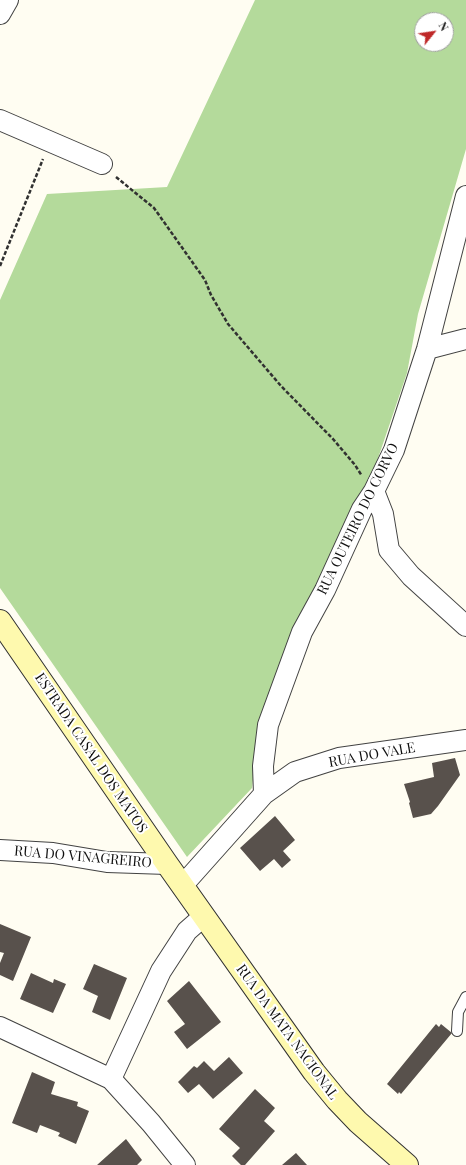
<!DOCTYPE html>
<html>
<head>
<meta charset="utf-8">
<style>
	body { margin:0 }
	#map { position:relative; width:466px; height:1165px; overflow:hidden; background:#fffdf2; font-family:"Playfair Display",serif }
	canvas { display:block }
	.north { position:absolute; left:414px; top:12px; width:40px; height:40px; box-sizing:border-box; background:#fff; border:1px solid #9f9f9f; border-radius:50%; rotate:60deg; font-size:11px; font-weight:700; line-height:16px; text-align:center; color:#0f0f0f }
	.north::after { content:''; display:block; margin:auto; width:14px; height:18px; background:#bf2828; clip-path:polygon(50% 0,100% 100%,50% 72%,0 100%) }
</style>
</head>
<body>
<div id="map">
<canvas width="466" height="1165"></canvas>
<div class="north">N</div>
</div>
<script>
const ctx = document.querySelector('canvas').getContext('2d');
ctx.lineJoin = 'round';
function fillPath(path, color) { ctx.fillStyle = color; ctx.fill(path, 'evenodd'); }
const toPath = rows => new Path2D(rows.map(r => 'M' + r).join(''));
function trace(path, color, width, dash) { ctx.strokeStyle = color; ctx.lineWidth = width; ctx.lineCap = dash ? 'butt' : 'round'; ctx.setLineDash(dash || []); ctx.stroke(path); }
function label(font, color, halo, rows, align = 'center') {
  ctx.font = font + ' "Playfair Display",serif'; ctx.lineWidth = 4; ctx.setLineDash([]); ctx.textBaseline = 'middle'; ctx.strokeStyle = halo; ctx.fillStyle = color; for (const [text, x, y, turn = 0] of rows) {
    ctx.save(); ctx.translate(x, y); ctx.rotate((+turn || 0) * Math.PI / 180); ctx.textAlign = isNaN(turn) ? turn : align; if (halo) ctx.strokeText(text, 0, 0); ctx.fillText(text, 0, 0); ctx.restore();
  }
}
const forest = toPath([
	[255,0,466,0,466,149,418,314,407,373,373,473,306,605,259,729,252,788,187,857,0,588,0,300,47,194,167,187],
	[422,20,446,20,446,44,422,44]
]);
const building = toPath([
	[455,758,460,775,438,806,431,814,413,818,409,803,410,802,404,784,434,777,432,763],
	[275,816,295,840,283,851,291,860,282,868,274,859,260,871,240,848],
	[0,924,31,937,13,981,0,975,0,963,4,953,0,952],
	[94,964,127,978,110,1020,92,1012,98,996,83,989],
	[31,973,53,983,54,979,66,984,53,1013,20,999],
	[189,981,221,1022,187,1049,174,1032,185,1024,167,1001],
	[436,1024,439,1027,441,1024,452,1033,401,1094,399,1092,398,1094,387,1084],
	[229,1057,243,1073,213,1099,199,1084,188,1093,178,1082,194,1066,197,1068,204,1061,214,1071],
	[32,1072,55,1082,51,1094,78,1102,77,1106,89,1111,76,1144,58,1136,60,1133,58,1132,40,1125,37,1133,12,1123],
	[255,1089,275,1108,264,1121,275,1131,245,1165,241,1165,232,1156,240,1148,219,1129],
	[126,1139,142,1160,137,1165,97,1165],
	[296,1153,307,1165,282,1165]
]);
const path = toPath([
	[116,177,154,208,205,280,211,295,228,324,281,386,333,439,355,465,362,476],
	[0,266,43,159]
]);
const lane = toPath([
	[457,1031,458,1012,466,997]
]);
const street = toPath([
	[0,14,8,0],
	[0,120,102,164],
	[427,349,466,339],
	[374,491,383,514,389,550,411,576,466,626],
	[264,794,263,766,268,725,302,632,325,590,362,509,374,491,394,450,427,349,466,196],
	[0,850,53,853,107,862,167,864],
	[182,886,264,794,295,772,339,758,466,740],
	[0,1027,111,1079,161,971,187,931,204,916],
	[111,1079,151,1123,185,1165]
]);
const secondary = toPath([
	[0,621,167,864,314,1072,337,1100,358,1122,407,1165]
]);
const streetNames = [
	["RUA OUTEIRO DO CORVO",358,519,-64],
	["ESTRADA CASAL DOS MATOS",91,753,56],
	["RUA DO VALE",372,755,-10],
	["RUA DO VINAGREIRO",83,857,5],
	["RUA DA MATA NACIONAL",287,1032,54]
];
fillPath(forest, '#b4da9b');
fillPath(building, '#58514c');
trace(lane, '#424242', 12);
trace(street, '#424242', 22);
trace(secondary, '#313131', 24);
trace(path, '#313131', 2.5, [4, 2]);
trace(lane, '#fff', 10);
trace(street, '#fff', 20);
trace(secondary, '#fef9ae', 22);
label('14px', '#0f0f0f', '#fff', streetNames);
</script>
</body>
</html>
